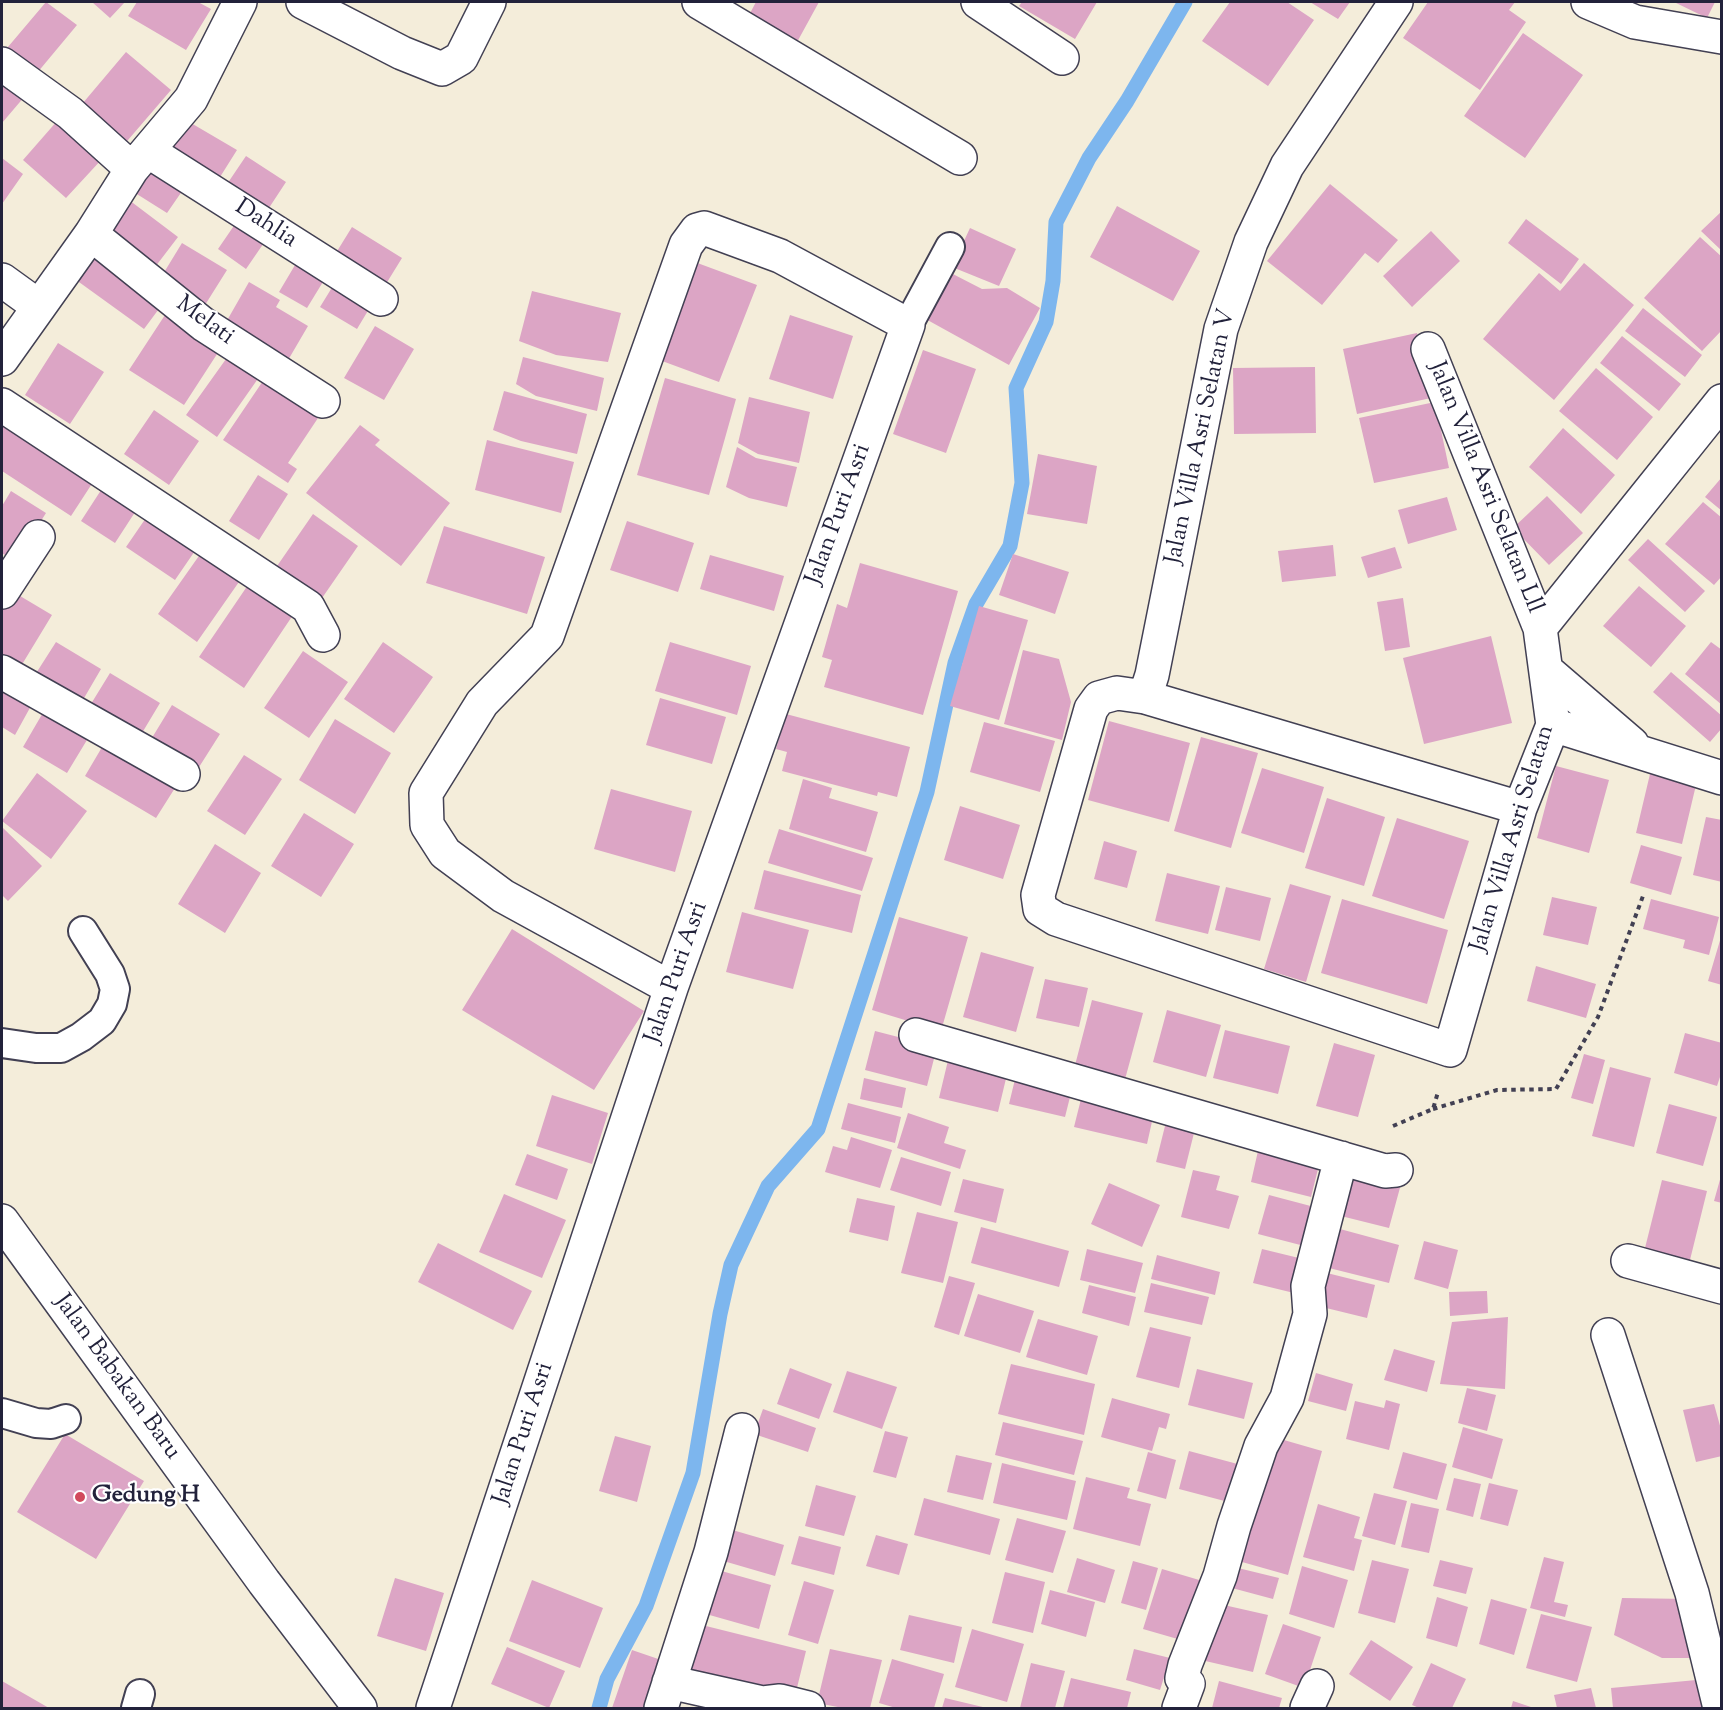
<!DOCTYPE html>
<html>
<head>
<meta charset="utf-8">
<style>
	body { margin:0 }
	#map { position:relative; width:1723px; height:1710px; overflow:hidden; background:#f4edda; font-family:"Sorts Mill Goudy",serif }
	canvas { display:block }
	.frame { position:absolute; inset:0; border:3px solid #22223b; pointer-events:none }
</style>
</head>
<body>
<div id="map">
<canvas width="1723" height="1710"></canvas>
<div class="frame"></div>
</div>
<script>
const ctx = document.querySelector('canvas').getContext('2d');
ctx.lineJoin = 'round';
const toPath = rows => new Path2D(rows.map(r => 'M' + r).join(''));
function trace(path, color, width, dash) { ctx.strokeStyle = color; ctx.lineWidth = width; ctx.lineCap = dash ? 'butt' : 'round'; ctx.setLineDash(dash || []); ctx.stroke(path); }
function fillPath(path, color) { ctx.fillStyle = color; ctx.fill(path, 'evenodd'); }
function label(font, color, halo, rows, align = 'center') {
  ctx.font = font + ' "Sorts Mill Goudy",serif'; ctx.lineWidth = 4.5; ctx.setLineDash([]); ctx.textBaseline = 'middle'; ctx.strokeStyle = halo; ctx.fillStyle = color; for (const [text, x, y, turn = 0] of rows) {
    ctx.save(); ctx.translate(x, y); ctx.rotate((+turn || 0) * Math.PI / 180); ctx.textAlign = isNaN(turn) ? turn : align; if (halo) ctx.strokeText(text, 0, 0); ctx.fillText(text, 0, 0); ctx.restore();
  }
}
const stream = toPath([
	[599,1708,607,1679,646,1606,693,1473,720,1314,731,1265,768,1186,818,1129,927,792,955,663,976,604,1010,546,1022,483,1016,388,1046,322,1053,281,1056,222,1089,158,1127,101,1185,2]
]);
const building = toPath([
	[46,2,77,25,32,79,2,54],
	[92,2,125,2,110,18],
	[137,2,198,2,211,9,186,50,128,16],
	[756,2,819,2,796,44,748,17],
	[1022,2,1097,2,1075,39,1019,6],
	[1230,2,1287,2,1314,20,1268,86,1202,41],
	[1310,2,1350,2,1338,19],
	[1428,2,1515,2,1509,10,1526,22,1480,90,1403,38],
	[1674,2,1715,2,1707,18],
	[1523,33,1583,75,1525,158,1464,116],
	[126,52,171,90,122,147,77,110],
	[2,74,25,96,2,123],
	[179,116,237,150,215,185,157,151],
	[58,120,102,159,66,198,23,160],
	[246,156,286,182,263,217,223,190],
	[2,158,23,174,2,204],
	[152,161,187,184,167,213,132,191],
	[1330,184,1398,240,1378,263,1365,253,1322,305,1267,261],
	[129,200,178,237,152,271,103,232],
	[1117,206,1200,251,1173,301,1090,257],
	[1722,211,1722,251,1701,231],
	[242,214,270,234,246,269,218,249],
	[1526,219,1579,259,1561,284,1508,243],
	[352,227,402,258,381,292,331,261],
	[970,228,1016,249,999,286,952,267],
	[1431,231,1460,261,1412,307,1383,276],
	[1700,237,1722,257,1722,330,1702,351,1644,298],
	[182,243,227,270,205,305,160,279],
	[95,246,167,298,144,329,72,277],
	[301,255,329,272,307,308,279,292],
	[692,261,757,285,719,382,654,358],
	[1584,263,1634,305,1554,400,1483,339,1539,273,1560,291],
	[947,271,982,289,1007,288,1040,308,1009,365,922,317],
	[336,281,372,304,357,329,320,307],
	[249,282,280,300,276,307,308,326,284,367,221,331],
	[532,291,621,313,608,362,556,355,519,341],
	[1643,308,1702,355,1685,377,1625,331],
	[165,315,219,351,184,405,129,370],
	[790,315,853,336,833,399,769,379],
	[375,326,414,349,384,400,344,378],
	[1417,333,1431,398,1357,414,1343,349],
	[1622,336,1681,384,1659,411,1600,363],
	[58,343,104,372,70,424,25,395],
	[923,350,976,369,946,453,893,434],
	[231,352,262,373,217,437,186,415],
	[523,357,604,378,597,411,536,396,516,384],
	[1315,367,1316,433,1234,434,1233,368],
	[1596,368,1653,417,1617,460,1559,411],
	[267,375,322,412,288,463,297,469,288,483,223,440],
	[665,378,736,399,709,495,637,475],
	[504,391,587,414,577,454,521,441,493,430],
	[749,397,810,412,799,463,758,454,738,443],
	[1435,402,1449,468,1374,483,1359,418],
	[154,410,199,441,169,485,124,454],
	[2,415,97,476,71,516,2,471],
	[360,425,380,440,375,445,450,503,401,566,306,493],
	[1563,428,1615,475,1581,514,1529,467],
	[487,440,574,462,561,513,475,490],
	[737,447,756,458,797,467,787,507,749,498,726,487],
	[1038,454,1097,466,1087,524,1027,514],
	[258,475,288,494,259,540,229,521],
	[1722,477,1722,511,1705,497],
	[105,484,139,506,115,543,81,521],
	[11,491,46,513,15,562,2,553,2,506],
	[1547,496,1583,533,1549,565,1513,528],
	[1447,497,1457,530,1408,544,1398,510],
	[1703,502,1722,518,1722,576,1714,585,1665,544],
	[150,512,199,545,175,580,126,547],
	[313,514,358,546,320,601,275,569],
	[627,521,694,543,678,592,610,570],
	[444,526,545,557,527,614,426,583],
	[1648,539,1705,591,1685,612,1628,560],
	[1333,545,1336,576,1282,582,1278,551],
	[1395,547,1402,568,1368,578,1361,557],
	[201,553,241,579,197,642,158,614],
	[1013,554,1069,572,1055,614,999,595],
	[710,555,784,576,774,611,700,589],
	[860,563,958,591,923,715,824,687,832,660,822,657,837,604,847,608],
	[250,582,295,612,244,688,199,657],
	[1639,586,1686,626,1651,667,1603,626],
	[10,590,52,615,15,676,2,668,2,605],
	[1403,598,1410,647,1385,651,1377,602],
	[979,606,1028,620,999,720,950,706],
	[1491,636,1512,723,1424,744,1403,658],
	[56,642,101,669,80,705,33,678],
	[383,642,433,677,394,733,344,699],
	[670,642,751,666,737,715,655,691],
	[1711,642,1722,650,1722,705,1685,674],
	[1023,650,1059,659,1071,702,1062,740,1004,724],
	[303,651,348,682,309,738,264,708],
	[1671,672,1722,716,1722,728,1710,742,1653,692],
	[110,673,160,703,136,743,86,712],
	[2,675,37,695,15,735,2,727],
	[660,698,726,717,712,764,646,745],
	[48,704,93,730,67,773,23,747],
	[172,705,220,734,194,775,147,746],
	[786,714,910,747,897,797,878,792,877,796,782,771,787,752,776,749],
	[335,719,391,753,355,814,299,780],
	[1109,721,1190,743,1169,822,1088,800],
	[984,722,1055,741,1040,792,970,772],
	[108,737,180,780,156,818,85,776],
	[1201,737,1258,753,1231,848,1174,831],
	[244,755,282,779,245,835,207,811],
	[1556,766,1609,780,1589,853,1537,838],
	[1262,768,1324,787,1304,853,1241,833],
	[37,773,87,811,51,859,2,821],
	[1650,774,1696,785,1682,844,1636,833],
	[803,779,832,788,829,798,878,812,866,852,789,829],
	[611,789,692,811,675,872,594,849],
	[1327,798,1385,817,1364,886,1305,868],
	[960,806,1020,825,1003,879,944,860],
	[304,813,354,844,321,897,271,866],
	[1706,817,1722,820,1722,882,1693,875],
	[1397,818,1469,841,1444,919,1372,896],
	[2,827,42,866,8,901,2,895],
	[779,829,873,858,862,891,768,863],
	[1104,841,1137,851,1127,888,1094,879],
	[215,844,261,873,225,933,178,904],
	[1641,845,1682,857,1671,895,1630,883],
	[764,870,861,895,852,933,754,909],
	[1167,873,1220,886,1208,934,1155,921],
	[1290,884,1331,896,1306,982,1264,969],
	[1226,887,1271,898,1260,941,1215,930],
	[1552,897,1597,907,1588,945,1543,935],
	[1342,899,1448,930,1427,1004,1321,973],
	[1651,899,1719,917,1709,955,1683,948,1685,940,1643,929],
	[742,912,809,930,793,989,726,972],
	[899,917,968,937,941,1031,872,1010],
	[512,929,644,1011,594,1090,462,1010],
	[1721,937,1722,937,1722,985,1708,981],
	[981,952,1034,967,1016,1032,963,1017],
	[1536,966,1596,984,1586,1018,1527,1001],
	[1045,979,1088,988,1079,1027,1036,1018],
	[1092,1000,1143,1013,1124,1083,1074,1069],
	[1167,1010,1221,1025,1206,1077,1153,1062],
	[1225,1030,1290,1046,1278,1094,1213,1078],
	[875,1031,937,1047,927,1086,865,1070],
	[1685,1033,1722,1043,1722,1071,1717,1086,1674,1073],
	[1334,1043,1375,1055,1358,1117,1316,1106],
	[950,1052,1009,1066,998,1112,939,1098],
	[1584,1054,1605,1060,1593,1104,1571,1098],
	[1610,1067,1651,1078,1634,1147,1592,1136],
	[1017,1071,1073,1085,1065,1117,1009,1104],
	[864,1078,906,1088,902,1108,860,1099],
	[1083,1091,1155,1108,1147,1144,1074,1127],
	[552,1095,608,1113,592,1164,536,1146],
	[848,1103,901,1117,895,1143,841,1129],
	[1669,1104,1717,1117,1703,1166,1656,1153],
	[908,1113,949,1127,944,1143,966,1150,960,1169,897,1148],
	[1167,1118,1196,1125,1185,1169,1156,1162],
	[851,1137,892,1150,880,1188,825,1172,833,1146,847,1150],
	[1260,1142,1321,1157,1311,1197,1251,1182],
	[527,1154,568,1169,557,1200,515,1185],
	[901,1157,951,1172,941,1206,890,1190],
	[1193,1170,1220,1176,1216,1190,1239,1196,1229,1229,1181,1217],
	[1353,1171,1401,1184,1389,1228,1341,1216],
	[1721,1176,1722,1176,1722,1203,1714,1201],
	[963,1179,1004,1189,996,1223,954,1212],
	[1662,1180,1707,1191,1688,1268,1643,1256],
	[1109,1183,1160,1205,1142,1247,1091,1224],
	[504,1194,566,1220,542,1278,479,1252],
	[1269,1195,1322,1209,1312,1248,1258,1234],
	[857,1198,895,1206,888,1241,849,1232],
	[917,1212,958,1222,943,1283,901,1273],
	[981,1227,1069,1251,1059,1287,971,1263],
	[1340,1229,1399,1245,1389,1283,1329,1268],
	[1424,1241,1458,1250,1448,1289,1414,1279],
	[438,1243,532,1291,513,1330,418,1282],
	[1087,1249,1143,1263,1135,1293,1080,1280],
	[1262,1249,1303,1259,1294,1293,1253,1283],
	[1157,1255,1220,1272,1215,1295,1151,1279],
	[1327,1273,1375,1285,1367,1318,1318,1306],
	[949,1276,975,1283,959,1335,934,1327],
	[1151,1283,1209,1297,1202,1325,1144,1312],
	[1089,1285,1136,1297,1129,1326,1082,1313],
	[1487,1291,1488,1313,1450,1316,1449,1292],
	[978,1294,1034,1311,1020,1353,964,1336],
	[1508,1317,1505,1389,1440,1384,1452,1322],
	[1038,1319,1098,1336,1087,1375,1026,1357],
	[1150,1327,1191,1337,1179,1388,1136,1377],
	[1394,1349,1435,1361,1427,1392,1384,1380],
	[1011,1364,1095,1384,1084,1435,998,1414],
	[790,1368,832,1384,819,1419,777,1404],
	[1197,1369,1253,1383,1244,1419,1188,1405],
	[847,1371,897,1387,882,1429,833,1412],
	[1316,1373,1353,1384,1346,1411,1308,1401],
	[1467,1388,1496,1395,1487,1431,1458,1423],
	[1112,1398,1170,1414,1166,1429,1159,1427,1152,1451,1101,1437],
	[1386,1400,1400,1404,1389,1450,1346,1439,1355,1401,1384,1408],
	[1714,1404,1722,1433,1722,1456,1696,1462,1683,1410],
	[763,1409,816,1428,808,1452,754,1434],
	[1003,1422,1083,1441,1074,1475,995,1455],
	[1463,1427,1503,1439,1492,1479,1452,1467],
	[885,1431,908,1437,896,1478,873,1472],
	[65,1434,144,1481,96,1559,17,1512],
	[615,1436,651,1446,637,1502,599,1491],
	[1270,1436,1322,1451,1288,1575,1235,1560],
	[1189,1451,1245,1466,1236,1504,1179,1489],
	[1148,1452,1176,1460,1166,1499,1137,1491],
	[1403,1452,1447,1464,1437,1500,1393,1488],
	[956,1455,992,1463,983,1500,947,1492],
	[1002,1463,1076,1481,1067,1520,993,1503],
	[1086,1477,1130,1488,1127,1498,1151,1504,1140,1546,1073,1529],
	[1454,1478,1481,1484,1473,1517,1446,1510],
	[1489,1483,1518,1490,1508,1526,1480,1519],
	[816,1485,856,1496,844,1536,805,1526],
	[1374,1493,1407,1501,1395,1545,1362,1536],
	[924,1498,1000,1519,990,1555,914,1535],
	[1411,1503,1439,1509,1429,1553,1401,1547],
	[1318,1504,1360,1517,1354,1538,1362,1540,1354,1571,1303,1557],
	[1017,1518,1066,1531,1053,1573,1005,1560],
	[729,1529,784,1545,775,1576,720,1560],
	[876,1535,908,1544,899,1575,866,1566],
	[799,1536,841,1547,834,1575,791,1564],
	[1544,1557,1564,1562,1554,1602,1568,1605,1565,1617,1530,1608],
	[1077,1558,1115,1570,1105,1603,1067,1592],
	[1372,1560,1409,1569,1395,1623,1358,1613],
	[1440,1560,1473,1568,1466,1594,1433,1586],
	[1133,1561,1158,1568,1146,1610,1121,1603],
	[1302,1566,1348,1580,1334,1628,1289,1614],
	[1238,1568,1279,1578,1273,1599,1232,1588],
	[1162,1569,1206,1582,1188,1642,1143,1629],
	[718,1570,771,1585,759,1629,706,1614],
	[1005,1572,1045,1582,1033,1633,992,1623],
	[395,1578,444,1593,426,1651,377,1636],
	[532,1580,603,1608,580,1668,509,1641],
	[804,1581,834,1590,818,1644,788,1635],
	[1050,1590,1095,1602,1086,1637,1041,1624],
	[1437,1597,1468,1607,1457,1647,1426,1638],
	[1622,1598,1689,1599,1693,1658,1662,1658,1614,1635],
	[1491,1599,1527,1609,1514,1655,1479,1644],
	[1215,1603,1268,1615,1253,1672,1201,1660],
	[1541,1614,1592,1627,1577,1682,1526,1668],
	[909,1615,962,1627,954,1663,900,1650],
	[694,1623,806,1651,794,1700,682,1672],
	[1283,1624,1321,1637,1304,1688,1265,1674],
	[972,1629,1024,1644,1007,1702,955,1687],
	[1371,1640,1413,1667,1390,1701,1349,1674],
	[507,1647,565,1671,549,1708,491,1684],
	[830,1649,882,1660,870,1708,843,1708,817,1703],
	[1134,1649,1170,1658,1160,1690,1126,1680],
	[632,1650,667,1662,651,1708,612,1708],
	[892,1659,944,1674,934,1708,896,1708,879,1703],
	[1031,1663,1065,1671,1055,1708,1020,1708],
	[1431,1663,1466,1679,1452,1708,1419,1708,1412,1705],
	[1071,1678,1131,1692,1127,1708,1063,1708],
	[1707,1679,1710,1708,1613,1708,1611,1688],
	[2,1681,49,1708,2,1708],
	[1219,1681,1282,1698,1279,1708,1212,1708],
	[1591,1688,1596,1708,1557,1708,1554,1695],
	[945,1698,987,1708,942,1708],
	[1513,1701,1534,1708,1511,1708]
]);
const path = toPath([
	[1433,1109,1497,1090,1556,1089,1598,1017,1643,896],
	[1393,1126,1433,1109,1438,1092]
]);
const service = toPath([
	[908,325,950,247],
	[2,1043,36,1048,61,1048,81,1037,102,1021,112,1004,115,989,110,974,83,931],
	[2,1413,36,1423,51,1424,66,1419],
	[136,1708,140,1694]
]);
const minor = toPath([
	[303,2,402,53,442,69,461,58,489,2],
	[699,2,960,158],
	[978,2,1062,58],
	[1588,2,1635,22,1722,37],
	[2,64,70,113,132,169],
	[148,151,381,299],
	[91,234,203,324,323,401],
	[2,280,38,306],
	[1428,349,1540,628,1553,725,1520,808,1450,1050,1056,919,1040,909,1038,895,1091,709,1099,698,1117,693,1145,697,1520,808],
	[2,359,91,234,132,169,191,99,240,2],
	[2,405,308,607,323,635],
	[2,592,38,537],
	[1540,628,1722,401],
	[1546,670,1632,744],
	[2,672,183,774],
	[1145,697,1152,675,1221,329,1251,242,1287,166,1396,2],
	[1553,725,1722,778],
	[916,1035,1385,1171,1396,1170],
	[2,1221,264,1582,360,1708],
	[1628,1261,1722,1287],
	[1608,1335,1692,1593,1720,1708],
	[669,1682,763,1703,780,1701,808,1708],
	[433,1708,671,988,908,325,780,256,704,228,697,230,686,245,547,636,482,703,426,793,427,825,445,853,503,896,671,988],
	[661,1708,711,1552,742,1430],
	[1179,1708,1188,1684,1182,1678,1185,1665,1220,1576,1234,1526,1261,1446,1287,1398,1310,1314,1308,1286,1341,1158],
	[1307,1708,1317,1686]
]);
const markers = [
	[80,1497,6,"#d1495b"]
];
const streetNames = [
	["Dahlia",265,225,33],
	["Melati",204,322,36],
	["Jalan Villa Asri Selatan V",1202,437,-78],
	["Jalan Villa Asri Selatan Lll",1484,488,68],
	["Jalan Puri Asri",840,515,-70],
	["Jalan Villa Asri Selatan",1514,839,-73],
	["Jalan Puri Asri",678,973,-71],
	["Jalan Babakan Baru",116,1378,54],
	["Jalan Puri Asri",525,1434,-72]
];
const poiNames = [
	["Gedung H",92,1497]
];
trace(stream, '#7db6ee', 15);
fillPath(building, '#dca5c5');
trace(service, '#424053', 32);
trace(minor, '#424053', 36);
trace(path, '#424053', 4, [4.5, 4.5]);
trace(service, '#fff', 28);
trace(minor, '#fff', 33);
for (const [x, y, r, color] of markers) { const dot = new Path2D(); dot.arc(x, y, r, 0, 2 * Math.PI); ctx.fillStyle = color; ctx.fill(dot); trace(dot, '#fff', 2); }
label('24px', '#22223b', '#fff', streetNames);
label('bold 24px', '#22223b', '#fff', poiNames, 'left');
</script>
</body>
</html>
